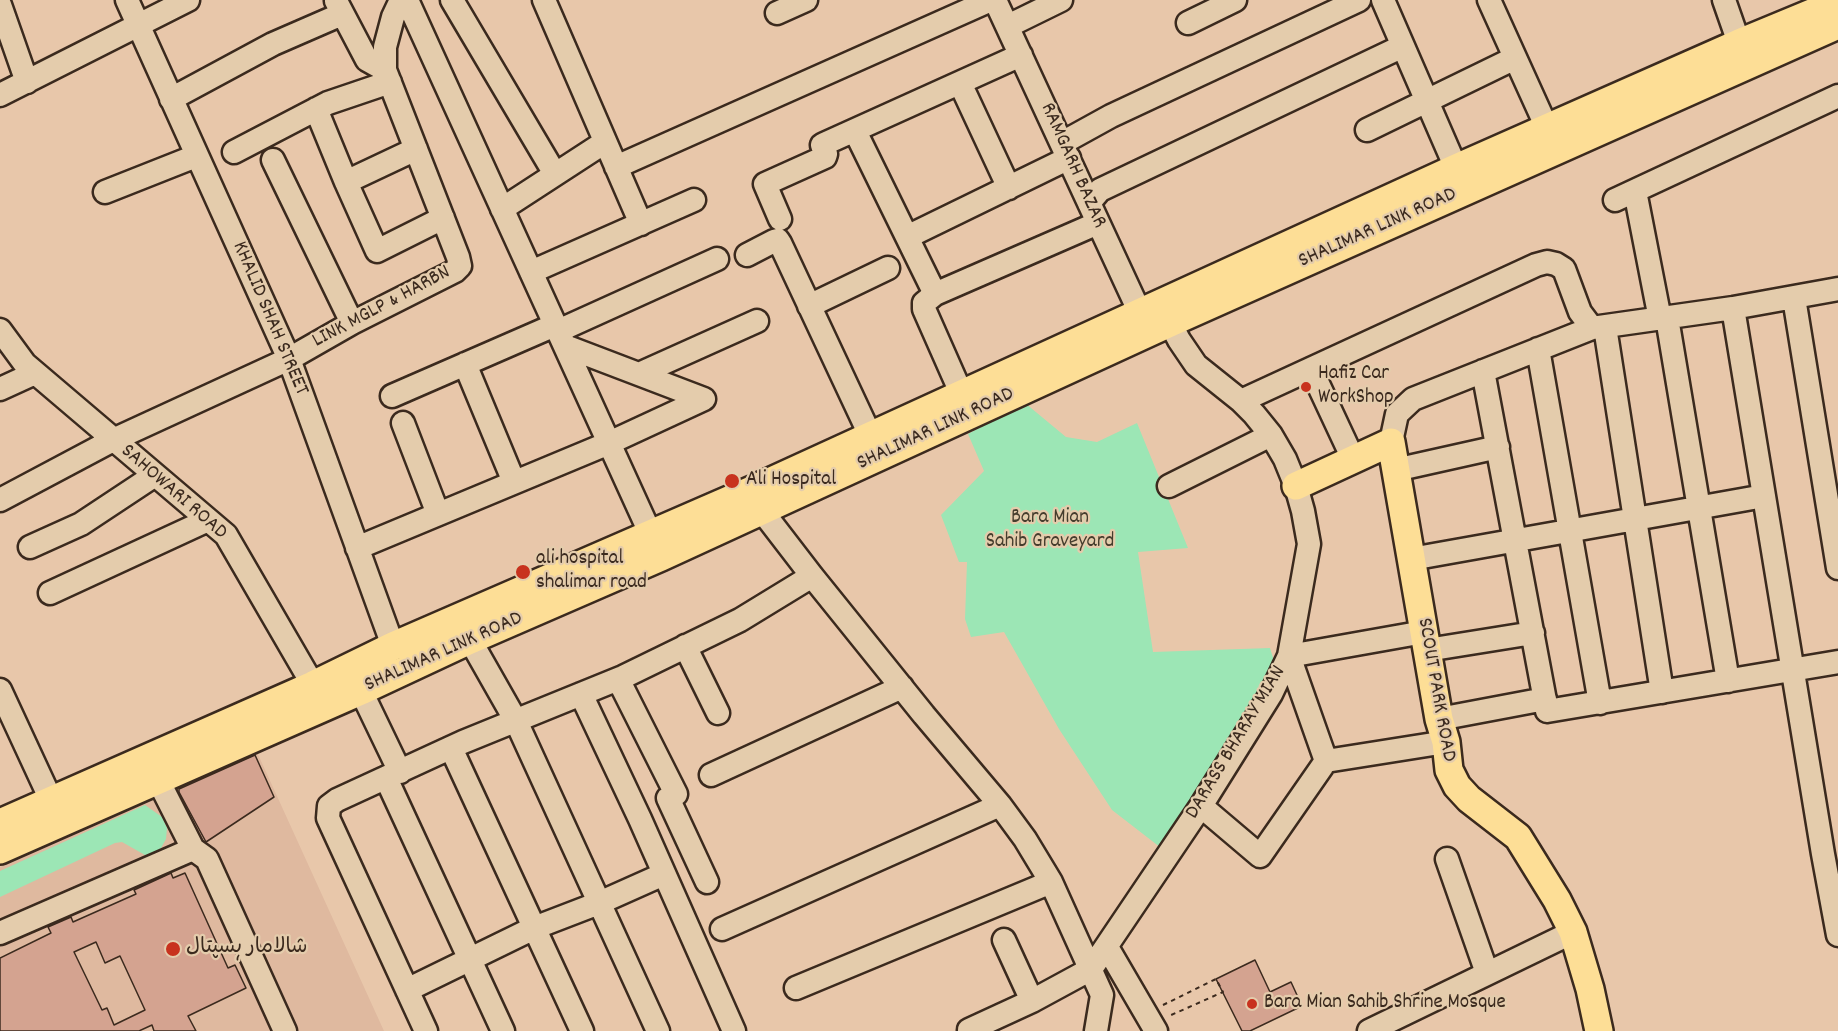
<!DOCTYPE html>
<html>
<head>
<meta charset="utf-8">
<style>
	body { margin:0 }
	canvas { display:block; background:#e8c7aa }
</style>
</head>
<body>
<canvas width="1838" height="1031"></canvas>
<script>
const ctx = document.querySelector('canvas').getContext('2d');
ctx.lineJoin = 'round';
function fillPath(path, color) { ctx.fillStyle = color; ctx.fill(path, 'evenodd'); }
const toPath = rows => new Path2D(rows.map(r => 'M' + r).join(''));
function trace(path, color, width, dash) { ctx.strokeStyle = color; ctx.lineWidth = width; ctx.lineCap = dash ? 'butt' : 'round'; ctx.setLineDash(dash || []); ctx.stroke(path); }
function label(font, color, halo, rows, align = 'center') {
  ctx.font = font + ' Dekko,"Playpen Sans Arabic",sans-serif'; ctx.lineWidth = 4.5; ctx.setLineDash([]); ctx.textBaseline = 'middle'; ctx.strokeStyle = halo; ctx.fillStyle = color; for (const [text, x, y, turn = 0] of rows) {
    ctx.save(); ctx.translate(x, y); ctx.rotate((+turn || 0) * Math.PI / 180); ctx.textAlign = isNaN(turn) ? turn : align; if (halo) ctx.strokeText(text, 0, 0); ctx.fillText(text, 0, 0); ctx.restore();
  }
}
const built = toPath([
	[256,750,384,1031,0,1031,0,867]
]);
const green = toPath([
	[1025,403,1066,437,1097,442,1137,423,1188,548,1138,552,1153,652,1270,648,1274,661,1268,684,1165,851,1112,810,1059,729,1004,632,971,637,965,619,967,562,959,562,941,515,984,471,968,434],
	[145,805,162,817,167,828,166,839,161,848,155,853,145,855,122,842,115,843,0,897,0,871]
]);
const building = toPath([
	[255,755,274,797,206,842,179,792,179,789,255,755],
	[171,873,173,878,185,873,228,968,235,965,246,988,188,1016,196,1031,154,1031,152,1025,139,1031,0,1031,0,958,51,933,48,927,71,917,73,922,136,894,134,890,171,873],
	[96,942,105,963,120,956,145,1010,114,1025,107,1008,102,1010,74,952,96,942],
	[1255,960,1270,992,1291,982,1302,1006,1250,1031,1242,1031,1216,979,1255,960]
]);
const path = toPath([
	[1163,1005,1216,979,1223,992,1169,1016]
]);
const minor = toPath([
	[127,0,289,359,393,646],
	[407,0,651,535],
	[452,0,555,174],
	[544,0,641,224],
	[995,0,1147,328],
	[1383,0,1456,168],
	[1489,0,1547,128],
	[1724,0,1739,43],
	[336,1,367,60,385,70],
	[0,5,27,82],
	[777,13,806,0],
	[1188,23,1235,0],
	[1008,26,1061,0],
	[960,83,1009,188],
	[0,95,188,0],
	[171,99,273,44,342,14],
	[316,109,346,182,377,251,443,218],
	[1367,130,1515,58],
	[855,131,935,294,1098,223],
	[1062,143,1111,116,1359,0],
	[234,152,328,103,390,82],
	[273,160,352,323],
	[616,167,991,0],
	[346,182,416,149],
	[1635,191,1660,319],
	[105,192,196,156],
	[1615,200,1838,96],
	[1089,203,1100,190,1403,46],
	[502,209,605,142],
	[780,219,765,184,825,157,826,154,822,145,824,144,1021,55],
	[907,237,1069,158],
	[747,255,774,241,778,240,780,243,870,435],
	[531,272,694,200],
	[935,294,924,303,924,309,962,395],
	[1794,298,1838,568],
	[809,306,888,268],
	[1733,308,1823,854,1838,935],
	[1667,318,1728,681],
	[1605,327,1662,692],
	[0,330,25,364,226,535,313,685],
	[558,331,717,259],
	[1538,349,1600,703],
	[465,364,514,482],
	[1311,369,1354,461],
	[1483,371,1547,711,1838,662],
	[639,374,757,321],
	[0,389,35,373],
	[392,396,555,325],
	[1241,401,1536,265,1547,262,1556,264,1564,269,1580,312,1592,328,1733,308,1838,289],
	[403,423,438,514],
	[1391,442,1397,414,1413,399,1592,328],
	[1395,470,1498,447],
	[1169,486,1271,435],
	[756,497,762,511,812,576,924,715,1000,805,1025,839,1051,882,1102,995,1096,1031],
	[0,500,113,440,289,359,352,323,455,271,460,266,458,257,385,70,385,47,393,17,401,0],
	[30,547,81,524,155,475],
	[357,548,609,443,704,399,565,346],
	[1411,559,1764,496],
	[50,593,208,520],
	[470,640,516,721,658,1031],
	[685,646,718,713],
	[1427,650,1533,633],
	[618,679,676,794,668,798,707,882],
	[0,690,51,800],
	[361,691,400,772],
	[581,694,640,819,734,1031],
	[1439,719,1545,699],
	[451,748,582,1031],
	[1326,761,1446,742],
	[711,775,902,687],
	[386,778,503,1031],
	[158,780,193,849,207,859,285,1031],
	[1201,806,1260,856,1326,761,1289,656,1424,632],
	[1447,859,1487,973],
	[722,929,1000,805],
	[0,933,193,849],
	[1004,940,1032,1001],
	[1107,947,1156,1031],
	[796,988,1051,882],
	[407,990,534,928,599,903,664,874],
	[426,1031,328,818,329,806,337,800,463,742,623,677,740,620,812,576],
	[969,1031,969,1030,1032,1001,1091,969,1201,806,1271,694,1289,656,1309,544,1303,511,1296,486,1285,459,1271,435,1254,414,1241,401,1196,365,1179,340,1163,309],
	[1369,1031,1573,932]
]);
const major = toPath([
	[1296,486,1391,442,1439,719,1446,742,1449,770,1457,786,1469,799,1518,837,1557,900,1573,932,1590,989,1599,1031],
	[0,823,313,685,393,646,752,490,1456,168,1739,43,1838,2],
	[0,850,361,691,470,640,661,557,1170,323,1838,25]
]);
const markers = [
	[1306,387,6,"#c8321e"],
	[732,481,8,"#c8321e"],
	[523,572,8,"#c8321e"],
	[173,949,8,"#c8321e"],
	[1252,1004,6,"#c8321e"]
];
const streetNames = [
	["RAMGARH BAZAR",1072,166,66],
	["SHALIMAR LINK ROAD",1378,229,-24],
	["LINK MGLP & HARBN",382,308,-28],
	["KHALID SHAH STREET",269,319,67],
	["SHALIMAR LINK ROAD",936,430,-25],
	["SAHOWARI ROAD",173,493,41],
	["SHALIMAR LINK ROAD",444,653,-24],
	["SCOUT PARK ROAD",1435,690,80],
	["DARASS BHARAY MIAN",1237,743,-59]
];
const poiNames = [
	["Hafiz Car",1318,375],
	["WorkShop",1318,399],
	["Ali Hospital",746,481],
	["ali hospital",536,560],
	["shalimar road",536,584],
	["شالامار ہسپتال",186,949],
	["Bara Mian Sahib Shrine Mosque",1264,1004]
];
const parkNames = [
	["Bara Mian",1050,519],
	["Sahib Graveyard",1050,543]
];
fillPath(built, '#dfb99f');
fillPath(green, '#9ce6b5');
fillPath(building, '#d4a390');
trace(building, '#3b2a1e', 1.5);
trace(minor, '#3b2a1e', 27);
trace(major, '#3b2a1e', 32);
trace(path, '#3b2a1e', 2, [4.5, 4.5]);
trace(minor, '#e4ccac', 22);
trace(major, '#fdde96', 27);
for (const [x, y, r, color] of markers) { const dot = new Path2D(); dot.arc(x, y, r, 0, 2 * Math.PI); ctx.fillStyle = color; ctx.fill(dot); trace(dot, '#e4ccac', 2); }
label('21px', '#3b2a1e', '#e4ccac', streetNames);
label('21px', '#3b2a1e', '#e4ccac', poiNames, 'left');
label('21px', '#453d2d', '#e4ccac', parkNames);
</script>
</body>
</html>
